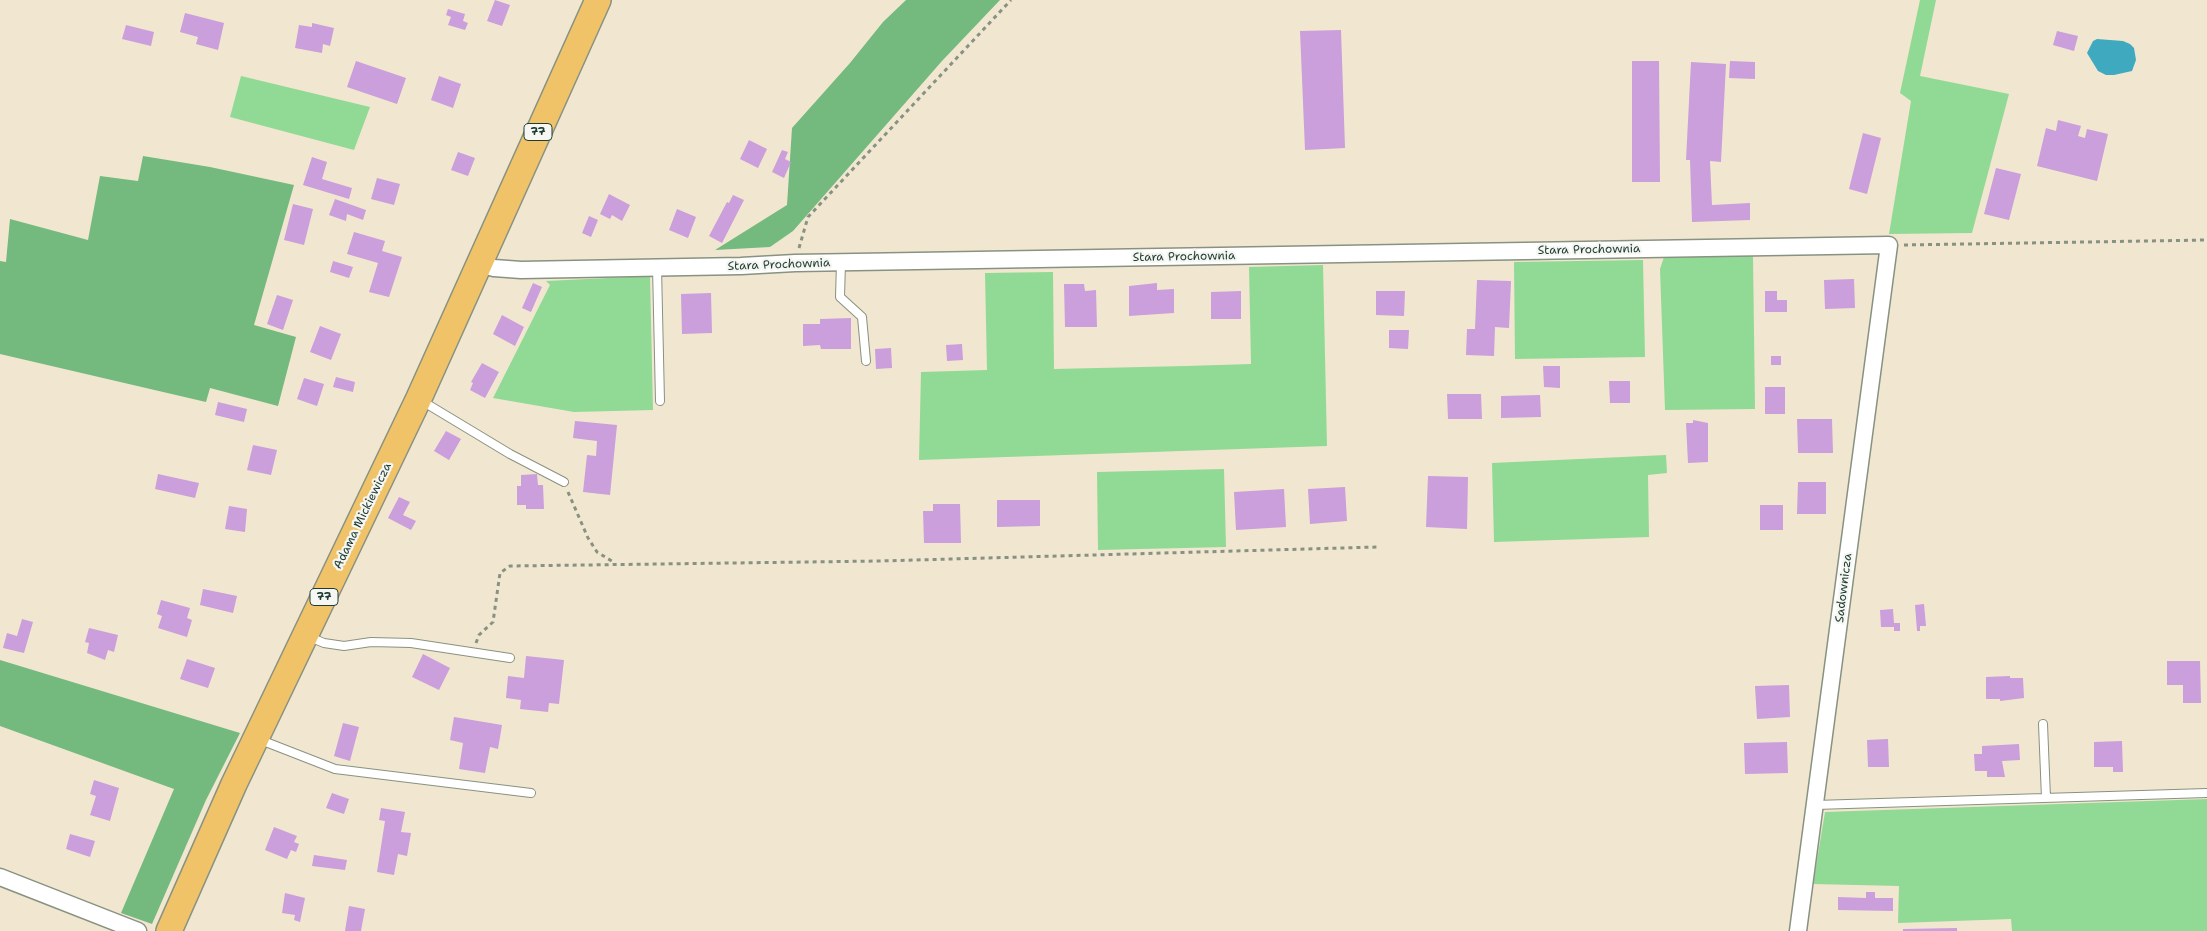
<!DOCTYPE html>
<html>
<head>
<meta charset="utf-8">
<style>
	body { margin:0 }
	canvas { display:block; background:#f1e6cf }
</style>
</head>
<body>
<canvas width="2207" height="931"></canvas>
<script>
const ctx = document.querySelector('canvas').getContext('2d');
ctx.lineJoin = 'round';
function fillPath(path, color) { ctx.fillStyle = color; ctx.fill(path, 'evenodd'); }
const toPath = rows => new Path2D(rows.map(r => 'M' + r).join(''));
function trace(path, color, width, dash) { ctx.strokeStyle = color; ctx.lineWidth = width; ctx.lineCap = dash ? 'butt' : 'round'; ctx.setLineDash(dash || []); ctx.stroke(path); }
function label(font, color, halo, rows, align = 'center') {
  ctx.font = font + ' "Shantell Sans",sans-serif'; ctx.lineWidth = 4.5; ctx.setLineDash([]); ctx.textBaseline = 'middle'; ctx.strokeStyle = halo; ctx.fillStyle = color; for (const [text, x, y, turn = 0] of rows) {
    ctx.save(); ctx.translate(x, y); ctx.rotate((+turn || 0) * Math.PI / 180); ctx.textAlign = isNaN(turn) ? turn : align; if (halo) ctx.strokeText(text, 0, 0); ctx.fillText(text, 0, 0); ctx.restore();
  }
}
const green = toPath([
	[1920,0,1936,0,1920,76,2009,94,1972,233,1889,234,1911,101,1900,93],
	[241,76,370,107,354,150,230,117],
	[1665,254,1753,256,1755,409,1665,410,1660,269],
	[1643,260,1645,357,1515,359,1514,262],
	[1323,265,1327,446,919,460,921,372,987,370,985,273,1053,272,1054,369,1186,366,1251,364,1249,267],
	[650,276,653,410,574,412,493,398,550,285,546,281],
	[1666,455,1667,473,1648,475,1649,537,1494,542,1492,463],
	[1224,469,1226,547,1098,550,1097,472],
	[2207,799,2207,931,2012,931,2011,919,1898,923,1899,886,1813,884,1825,812]
]);
const forest = toPath([
	[906,0,1000,0,942,61,793,231,770,247,715,250,787,205,792,128,850,63,883,22],
	[143,156,210,167,294,185,254,325,296,337,278,406,210,388,206,402,0,354,0,261,6,262,10,219,88,240,100,176,138,181],
	[0,660,240,733,206,800,152,924,121,913,174,789,0,726]
]);
const water = toPath([
	[2097,39,2123,41,2130,44,2134,48,2136,60,2132,71,2114,75,2106,75,2098,71,2087,53,2093,41]
]);
const building = toPath([
	[495,0,510,5,502,26,487,21],
	[448,9,465,14,463,21,468,23,465,30,448,25,451,17,446,15],
	[185,13,224,23,218,50,196,44,198,37,180,32],
	[312,23,334,28,330,46,323,44,322,53,295,48,299,25,312,27],
	[126,25,154,32,151,46,122,39],
	[1341,30,1345,148,1305,150,1300,31],
	[2057,31,2078,36,2074,51,2053,45],
	[356,61,406,78,397,104,347,87],
	[1632,61,1659,61,1660,182,1632,182],
	[1730,61,1755,62,1755,79,1729,78],
	[1691,62,1726,64,1721,162,1710,161,1712,205,1750,203,1750,220,1692,222,1690,160,1686,160],
	[439,76,461,84,453,108,431,100],
	[2058,120,2081,126,2078,136,2085,138,2087,129,2108,134,2097,181,2037,166,2046,128,2056,131],
	[1863,133,1881,138,1867,194,1849,189],
	[749,140,767,149,758,168,740,159],
	[782,150,788,152,785,159,791,162,784,178,772,172],
	[458,152,475,158,468,176,451,170],
	[312,157,327,162,322,179,352,188,349,199,303,185],
	[1996,168,2021,174,2009,220,1984,214],
	[377,178,400,184,394,205,371,199],
	[609,194,630,205,622,221,612,215,610,219,600,214],
	[733,195,744,200,722,243,709,236,727,202,729,203],
	[335,199,366,210,363,220,347,214,346,221,329,215],
	[293,204,313,209,304,245,284,240],
	[677,209,696,217,688,238,669,230],
	[589,216,598,220,591,237,582,233],
	[354,232,385,241,382,251,402,257,389,297,369,292,378,263,347,254],
	[333,261,353,267,349,278,330,272],
	[1854,279,1855,308,1825,309,1824,280],
	[1477,280,1511,281,1509,328,1495,327,1494,356,1466,355,1467,329,1475,329],
	[533,283,542,287,531,312,522,308],
	[1157,283,1157,290,1174,289,1174,313,1129,316,1129,286],
	[1064,284,1084,284,1085,291,1096,290,1097,327,1065,327],
	[1241,291,1241,319,1211,319,1211,292],
	[1376,291,1405,291,1404,316,1376,315],
	[1765,291,1777,291,1777,300,1787,300,1787,312,1765,312],
	[711,293,712,333,682,334,681,294],
	[277,295,293,300,283,330,267,324],
	[502,315,524,327,515,346,493,334],
	[851,318,851,349,821,349,820,345,803,346,803,324,820,324,820,319],
	[320,326,341,334,331,360,310,352],
	[1389,330,1409,330,1408,349,1389,348],
	[962,344,963,360,947,361,946,345],
	[891,348,892,368,876,369,875,349],
	[1771,356,1781,356,1781,365,1771,365],
	[482,363,499,372,485,398,470,390,473,383,471,382],
	[1543,366,1560,366,1560,388,1544,387],
	[336,377,355,382,353,392,333,387],
	[304,378,324,384,317,406,297,399],
	[1609,381,1630,381,1630,403,1610,403],
	[1765,387,1785,387,1785,414,1765,414],
	[1447,394,1481,394,1482,419,1448,419],
	[1540,395,1541,417,1501,418,1501,396],
	[218,402,247,409,244,422,215,415],
	[1797,419,1832,419,1833,453,1798,453],
	[1693,420,1708,423,1708,462,1688,463,1686,423,1693,423],
	[575,421,617,425,610,495,583,492,587,455,596,456,597,441,573,438],
	[446,431,461,439,449,460,434,451],
	[253,445,277,450,271,475,247,470],
	[158,474,199,483,195,498,155,489],
	[537,474,538,485,543,485,544,509,526,509,526,505,517,505,517,486,521,486,521,475],
	[1428,476,1468,477,1467,529,1426,527],
	[1798,482,1826,482,1826,514,1797,514],
	[1345,487,1347,521,1310,524,1308,489],
	[1284,489,1286,527,1236,530,1234,492],
	[399,497,410,502,403,515,416,521,411,530,388,518],
	[997,500,1040,500,1040,526,997,527],
	[933,504,960,504,961,543,924,543,923,511,933,511],
	[1760,505,1783,505,1783,530,1760,530],
	[229,506,247,509,245,532,225,529],
	[203,589,237,596,233,613,200,605],
	[161,600,190,608,187,618,192,620,187,637,158,628,162,616,157,614],
	[1924,604,1926,626,1920,626,1920,631,1917,631,1915,605],
	[1893,609,1894,623,1900,623,1900,631,1894,631,1894,627,1881,627,1880,610],
	[22,619,33,622,24,653,3,648,7,633,17,636],
	[89,628,118,635,114,652,108,650,105,660,87,653,89,643,85,642],
	[423,654,450,668,439,690,412,677],
	[526,656,564,660,559,704,549,703,548,712,520,709,521,700,506,698,508,676,524,678],
	[187,659,215,668,208,688,180,679],
	[2167,661,2200,661,2201,703,2183,703,2183,685,2167,685],
	[2010,676,2010,678,2023,678,2024,698,2000,701,2000,699,1986,699,1986,677],
	[1789,685,1790,717,1757,719,1755,686],
	[454,717,502,725,498,749,490,747,485,773,459,769,463,743,450,740],
	[343,723,359,727,350,761,334,756],
	[1888,739,1889,767,1868,767,1867,740],
	[2122,741,2123,772,2113,772,2113,767,2094,767,2094,742],
	[1787,742,1788,773,1745,774,1744,743],
	[2019,744,2020,760,2002,761,2005,777,1987,777,1987,771,1975,771,1974,754,1982,754,1982,746],
	[94,780,119,788,110,821,90,815,96,796,90,794],
	[332,793,349,799,344,814,326,808],
	[381,808,405,812,401,832,411,833,407,856,398,854,394,875,377,872,385,821,379,820],
	[274,827,297,836,294,842,299,844,296,852,291,850,287,859,265,850],
	[70,834,95,841,90,857,66,849],
	[314,855,347,860,345,870,312,866],
	[1866,892,1875,892,1875,898,1893,898,1893,911,1838,910,1838,897,1866,898],
	[285,893,305,898,300,922,294,920,295,915,282,913],
	[349,906,365,909,361,931,345,931],
	[1957,928,1957,931,1903,931,1903,929]
]);
const path = toPath([
	[1904,245,2207,240],
	[799,248,808,217,1011,0],
	[568,492,588,538,597,552,615,563],
	[476,643,479,635,493,622,500,573,510,566,880,561,1377,547]
]);
const service = toPath([
	[841,263,840,297,862,317,866,361],
	[657,267,660,401],
	[422,401,510,454,564,482],
	[307,636,324,643,344,646,371,642,411,643,510,658],
	[2043,724,2046,798],
	[258,739,335,769,531,793],
	[1815,805,2207,793]
]);
const minor = toPath([
	[479,264,494,268,521,270,741,266,795,263,1889,245,1798,931],
	[0,877,138,931]
]);
const primary = toPath([
	[169,931,234,784,419,398,598,0]
]);
const shields = [
	[538,132,28],
	[324,597,28]
];
const shieldNames = [
	["77",538,132],
	["77",324,597]
];
const streetNames = [
	["Stara Prochownia",1589,250,-1],
	["Stara Prochownia",1184,257,-1],
	["Stara Prochownia",779,265,-2],
	["Adama Mickiewicza",363,516,-64],
	["Sadownicza",1844,588,-83]
];
fillPath(green, '#91da95');
fillPath(forest, '#74ba7e');
fillPath(water, '#3faabf');
fillPath(building, '#ca9fdc');
trace(service, '#889282', 10);
trace(minor, '#889282', 19);
trace(primary, '#889282', 28);
trace(path, '#889282', 3, [4, 4]);
trace(service, '#fff', 8);
trace(minor, '#fff', 16);
trace(primary, '#f1c369', 25);
for (const [x, y, w] of shields) { const box = new Path2D(); box.roundRect(x - w / 2, y - 8.5, w, 17, 4); ctx.fillStyle = '#f6f6f2'; ctx.fill(box); trace(box, '#1f3d34', 1); }
label('bold 11px', '#1f3d34', null, shieldNames);
label('12px', '#1f3d34', '#f6f6f2', streetNames);
</script>
</body>
</html>
